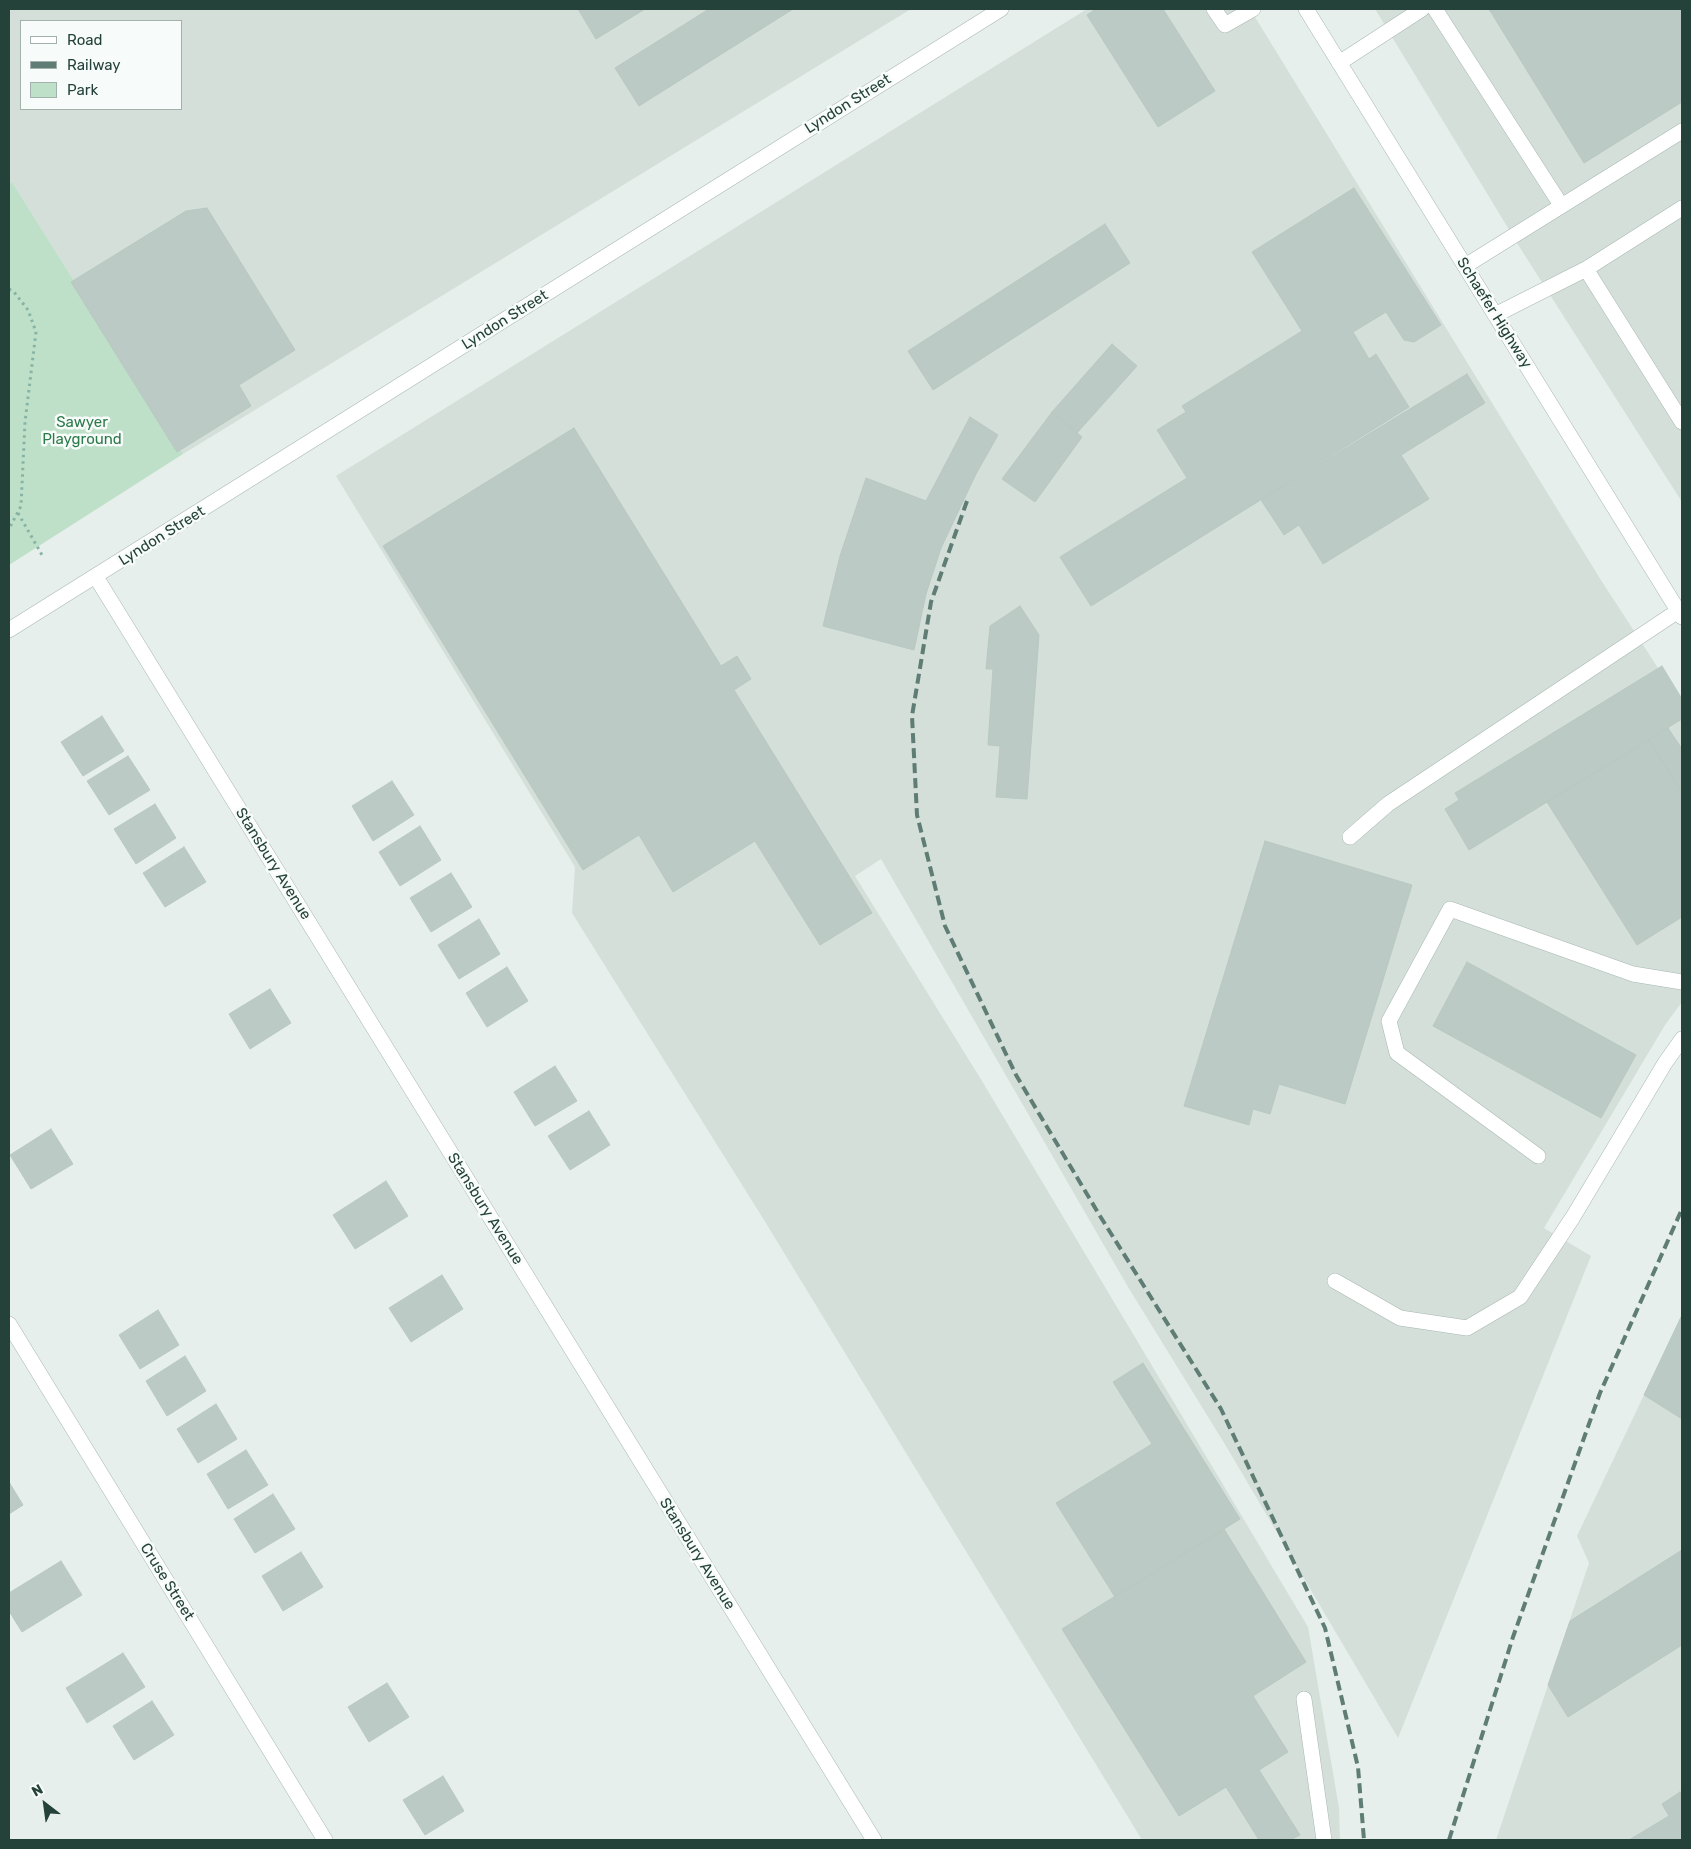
<!DOCTYPE html>
<html>
<head>
<meta charset="utf-8">
<style>
	body { margin:0 }
	#map { position:relative; width:1691px; height:1849px; overflow:hidden; background:#e6efeb; font-family:Rubik,sans-serif }
	canvas { display:block }
	.frame { position:absolute; inset:0; border:10px solid #24423a; pointer-events:none }
	.legend { position:absolute; left:20px; top:20px; width:162px; height:90px; box-sizing:border-box; background:#f7fbf9; border:1px solid #a3b1ad; margin:0; padding:6px 9px; list-style:none; font-size:15px; color:#24423a }
	.legend li { display:flex; align-items:center; gap:10px; height:25px }
	.legend b { width:25px; border:1px solid #a3b1ad }
	.north { position:absolute; left:20px; top:1779px; width:50px; height:50px; -webkit-text-stroke:4px #f7fbf9; paint-order:stroke; rotate:330deg; font-size:14px; font-weight:700; line-height:20px; text-align:center; color:#24423a }
	.north::after { content:''; display:block; margin:auto; width:18px; height:22px; background:#24423a; clip-path:polygon(50% 0,100% 100%,50% 72%,0 100%) }
</style>
</head>
<body>
<div id="map">
<canvas width="1691" height="1849"></canvas>
<div class="frame"></div>
<ul class="legend">
<li><b style="height:6px;background:#fff"></b>Road</li>
<li><b style="height:6px;background:#5f7d75"></b>Railway</li>
<li><b style="height:14px;background:#bfe0c8"></b>Park</li>
</ul>
<div class="north">N</div>
</div>
<script>
const ctx = document.querySelector('canvas').getContext('2d');
ctx.lineJoin = 'round';
function fillPath(path, color) { ctx.fillStyle = color; ctx.fill(path, 'evenodd'); }
const toPath = rows => new Path2D(rows.map(r => 'M' + r).join(''));
function trace(path, color, width, dash) { ctx.strokeStyle = color; ctx.lineWidth = width; ctx.lineCap = dash ? 'butt' : 'round'; ctx.setLineDash(dash || []); ctx.stroke(path); }
function label(font, color, halo, rows, align = 'center') {
  ctx.font = font + ' Rubik,sans-serif'; ctx.lineWidth = 5; ctx.setLineDash([]); ctx.textBaseline = 'middle'; ctx.strokeStyle = halo; ctx.fillStyle = color; for (const [text, x, y, turn = 0] of rows) {
    ctx.save(); ctx.translate(x, y); ctx.rotate((+turn || 0) * Math.PI / 180); ctx.textAlign = isNaN(turn) ? turn : align; if (halo) ctx.strokeText(text, 0, 0); ctx.fillText(text, 0, 0); ctx.restore();
  }
}
const built = toPath([
	[9,9,911,9,183,454,12,182,9,184],
	[21,21,181,21,181,109,21,109],
	[1087,9,1250,9,1599,577,1682,705,1682,1002,1665,1025,1544,1228,1591,1256,1398,1738,1226,1446,1128,1287,881,859,855,876,982,1081,1308,1627,1339,1808,1340,1840,1142,1840,764,1220,572,913,575,867,336,476],
	[1375,9,1682,9,1682,502,1522,251],
	[1682,1315,1682,1840,1496,1840,1589,1563,1577,1536]
]);
const green = toPath([
	[12,182,183,454,9,565,9,184]
]);
const building = toPath([
	[578,9,645,9,596,39,578,9],
	[709,9,793,9,639,106,615,68,709,9],
	[1096,9,1163,9,1215,91,1158,127,1087,15,1096,9],
	[1489,9,1682,9,1682,102,1584,163,1489,9],
	[1354,188,1441,325,1414,342,1404,340,1386,312,1353,332,1369,359,1376,354,1409,407,1091,606,1060,557,1187,478,1157,430,1186,412,1182,406,1302,331,1252,252,1354,188],
	[207,208,295,350,239,385,251,406,177,452,71,282,186,211,207,208],
	[1105,224,1130,263,933,390,908,351,1105,224],
	[1112,344,1137,366,1077,433,1052,412,1112,344],
	[1467,374,1485,403,1401,455,1429,499,1323,564,1299,525,1284,535,1261,500,1467,374],
	[1052,412,1082,437,1035,502,1002,479,1052,412],
	[970,417,998,435,976,474,941,548,926,594,914,650,823,626,840,556,866,478,926,501,970,417],
	[574,428,721,666,737,656,751,679,734,690,872,913,820,945,755,841,673,892,639,835,583,870,383,546,574,428],
	[1020,606,1039,635,1027,799,996,797,1000,746,988,745,993,669,986,669,990,626,1020,606],
	[1662,666,1682,699,1682,719,1469,850,1445,809,1459,800,1455,793,1662,666],
	[102,716,124,751,83,776,61,742,102,716],
	[1668,728,1682,749,1682,793,1649,740,1668,728],
	[1649,740,1682,793,1682,917,1637,945,1547,802,1649,740],
	[128,756,150,790,109,815,87,781,128,756],
	[392,781,414,815,373,841,352,806,392,781],
	[155,804,176,838,136,864,114,829,155,804],
	[420,826,441,860,400,886,379,852,420,826],
	[1265,841,1412,885,1345,1104,1279,1084,1270,1114,1253,1109,1249,1125,1184,1106,1265,841],
	[184,847,206,882,165,907,143,873,184,847],
	[451,873,472,907,431,932,410,898,451,873],
	[479,919,500,954,459,979,438,945,479,919],
	[1467,962,1636,1055,1601,1118,1433,1026,1467,962],
	[507,967,528,1001,487,1027,466,993,507,967],
	[270,989,291,1023,250,1049,229,1014,270,989],
	[555,1066,577,1101,535,1126,514,1092,555,1066],
	[589,1111,610,1145,570,1170,548,1136,589,1111],
	[51,1129,73,1164,31,1189,10,1155,51,1129],
	[386,1181,408,1216,355,1249,333,1215,386,1181],
	[442,1275,463,1309,411,1342,389,1308,442,1275],
	[158,1310,179,1345,140,1369,119,1335,158,1310],
	[1682,1315,1682,1419,1644,1395,1682,1315],
	[185,1356,206,1391,167,1416,146,1381,185,1356],
	[1143,1363,1240,1519,1115,1597,1056,1503,1152,1444,1113,1382,1143,1363],
	[216,1404,237,1439,198,1463,177,1429,216,1404],
	[246,1450,268,1485,228,1509,207,1474,246,1450],
	[9,1482,23,1505,9,1514,9,1482],
	[273,1494,295,1529,255,1553,234,1519,273,1494],
	[1224,1529,1306,1662,1253,1696,1288,1752,1259,1770,1300,1835,1290,1840,1259,1840,1226,1787,1179,1816,1062,1629,1224,1529],
	[1682,1550,1682,1645,1568,1717,1548,1685,1570,1621,1682,1550],
	[301,1552,323,1587,283,1611,262,1576,301,1552],
	[61,1561,82,1595,22,1632,9,1611,9,1593,61,1561],
	[123,1653,145,1687,87,1723,66,1688,123,1653],
	[387,1683,409,1717,369,1742,348,1707,387,1683],
	[152,1701,174,1735,134,1760,113,1726,152,1701],
	[443,1776,464,1811,425,1835,403,1800,443,1776],
	[1680,1792,1682,1796,1682,1840,1629,1840,1669,1816,1662,1804,1680,1792]
]);
const path = toPath([
	[9,289,14,292,28,310,36,332,25,422,21,506,9,529],
	[18,513,42,555]
]);
const minor = toPath([
	[1214,9,1225,25,1253,9],
	[1306,9,1682,617],
	[1435,9,1561,205],
	[1339,63,1422,9],
	[1465,266,1682,131],
	[1586,269,1682,422],
	[1495,315,1586,269,1682,208],
	[96,577,874,1840],
	[9,630,1001,9],
	[1350,837,1388,804,1678,611],
	[1538,1156,1397,1053,1389,1021,1450,909,1633,974,1682,982],
	[1335,1281,1400,1318,1467,1328,1520,1297,1573,1217,1665,1063,1682,1039],
	[9,1324,325,1840],
	[1304,1699,1324,1840]
]);
const rail = toPath([
	[967,501,931,602,912,716,917,815,945,926,1016,1075,1100,1216,1221,1409,1325,1628,1358,1767,1364,1840],
	[1449,1840,1513,1637,1600,1393,1682,1209]
]);
const streetNames = [
	["Lyndon Street",848,104,-32],
	["Schaefer Highway",1494,313,58],
	["Lyndon Street",505,320,-32],
	["Lyndon Street",162,536,-32],
	["Stansbury Avenue",273,864,58],
	["Stansbury Avenue",485,1209,58],
	["Stansbury Avenue",697,1554,58],
	["Cruse Street",167,1582,58]
];
const parkNames = [
	["Sawyer",82,423],
	["Playground",82,440]
];
fillPath(built, '#d4dfda');
fillPath(green, '#bfe0c8');
fillPath(building, '#bbcac4');
trace(building, '#b8c9c2', 1);
trace(minor, '#a8b8b2', 16);
trace(path, '#86b3a5', 3, [2.5, 4]);
trace(minor, '#fff', 15);
trace(rail, '#5f7d75', 4, [10, 5]);
label('15px', '#24423a', '#f7fbf9', streetNames);
label('15px', '#2d7a4b', '#f7fbf9', parkNames);
</script>
</body>
</html>
